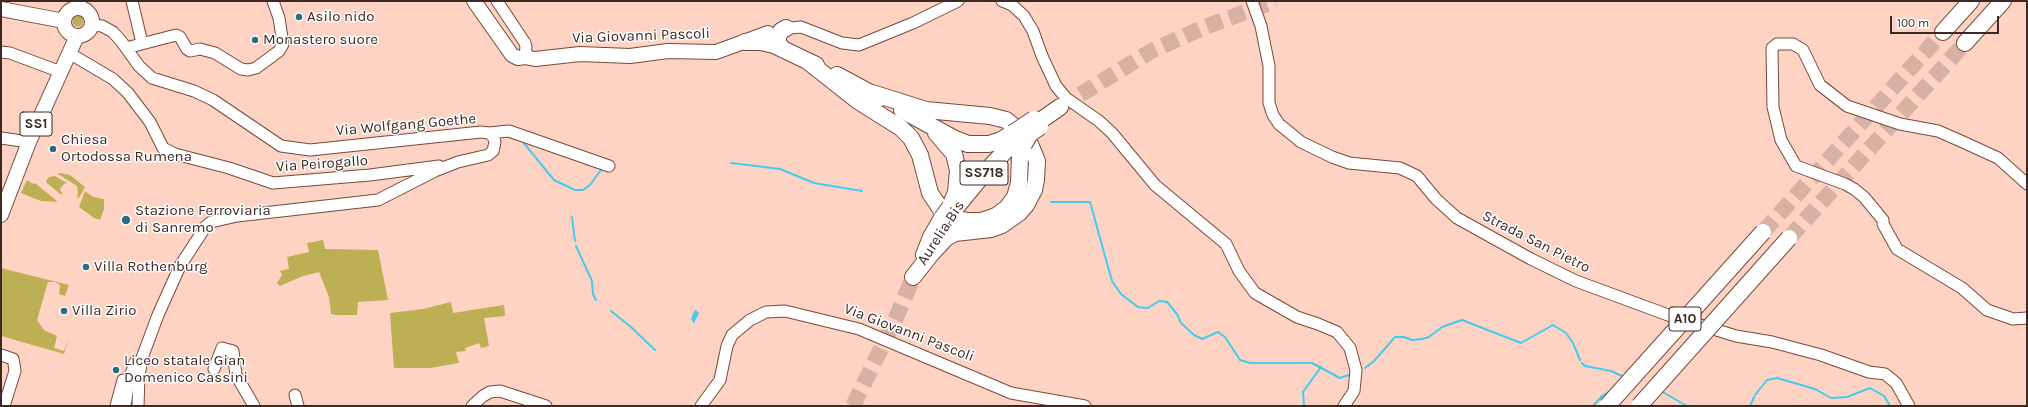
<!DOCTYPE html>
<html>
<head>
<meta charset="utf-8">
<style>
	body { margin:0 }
	#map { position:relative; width:2028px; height:407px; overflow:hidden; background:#fed3c4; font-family:Karla,sans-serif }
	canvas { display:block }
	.frame { position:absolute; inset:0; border:2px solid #3d2922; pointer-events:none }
	.scale { position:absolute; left:1890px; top:16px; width:109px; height:18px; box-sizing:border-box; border:2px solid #3d2922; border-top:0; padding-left:5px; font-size:12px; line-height:14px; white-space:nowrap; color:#3d2922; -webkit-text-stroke:3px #fff; paint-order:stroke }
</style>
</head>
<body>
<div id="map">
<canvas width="2028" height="407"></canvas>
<div class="frame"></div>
<div class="scale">100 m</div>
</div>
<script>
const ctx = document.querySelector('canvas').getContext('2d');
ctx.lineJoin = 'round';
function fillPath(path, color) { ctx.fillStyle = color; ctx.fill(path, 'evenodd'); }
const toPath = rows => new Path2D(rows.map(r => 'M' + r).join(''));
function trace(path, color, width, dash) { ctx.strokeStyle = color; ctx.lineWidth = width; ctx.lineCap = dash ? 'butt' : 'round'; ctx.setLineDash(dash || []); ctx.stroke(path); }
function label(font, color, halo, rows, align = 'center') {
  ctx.font = font + ' Karla,sans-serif'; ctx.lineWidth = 3; ctx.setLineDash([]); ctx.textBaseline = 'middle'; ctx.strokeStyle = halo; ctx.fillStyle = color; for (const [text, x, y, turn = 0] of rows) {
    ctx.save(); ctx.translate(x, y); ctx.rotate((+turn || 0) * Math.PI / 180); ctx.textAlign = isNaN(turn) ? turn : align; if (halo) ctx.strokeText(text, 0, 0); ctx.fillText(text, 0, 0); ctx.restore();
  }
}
const green = toPath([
	'72.5 21a5.5 5.5 0 1 1 11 0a5.5 5.5 0 1 1-11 0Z',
	[59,173,70,175,85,187,80,196,77,199,78,192,77,186,58,174],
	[55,176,67,183,64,184,60,189,63,195,59,193,47,183,46,181,49,177],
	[27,180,33,184,35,183,58,202,41,201,21,193],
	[85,191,93,197,104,199,104,209,100,220,94,218,79,207],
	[323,240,325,249,378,250,388,300,358,302,357,315,337,315,331,314,329,297,319,272,303,276,280,286,277,283,282,275,280,271,289,269,287,257,309,252,307,243],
	[1,268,69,285,65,296,59,294,60,285,55,282,48,282,37,320,44,330,57,336,54,348,64,351,69,337,64,354,1,336],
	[451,302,453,313,504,305,505,316,484,318,489,346,481,348,479,343,468,347,465,348,466,351,456,352,459,363,431,368,394,368,390,313,423,309]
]);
const water = toPath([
	[696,310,699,313,694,323,691,320,694,311]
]);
const stream = toPath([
	[506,136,515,139],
	[523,142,554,180,575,190,583,190,590,185,601,170],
	[731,163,780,169,814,183,862,191],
	[1051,202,1090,202,1112,281,1121,294,1138,307,1148,308,1159,301,1167,302,1177,314,1181,323,1194,335,1202,339,1218,332,1225,337,1240,360,1250,363,1312,363,1340,378,1352,374],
	[572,217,575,241],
	[576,246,592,281,593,294,596,300],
	[611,311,631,327,655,350],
	[1582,363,1585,366,1611,371,1624,377],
	[1365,368,1374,361,1395,337,1404,337,1412,340,1422,339,1429,337,1442,327,1462,320,1521,343,1553,325,1566,333,1573,343,1580,360],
	[1661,391,1687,406],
	[1755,395,1767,380,1777,378,1815,389,1831,398,1847,397,1870,388,1884,396,1890,406],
	[1304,406,1303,392,1321,367],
	[1593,406,1602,396,1610,391],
	[1750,406,1754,397]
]);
const highwayTunnel = toPath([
	[1060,107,1153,50,1205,27,1275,1],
	[1763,232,1943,32],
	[1789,238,1965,43],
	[853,406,896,318,912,280]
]);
const minor = toPath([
	[80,1,81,8],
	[132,1,142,43],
	[497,1,525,43,526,47,525,57],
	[1002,1,1012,5,1024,16,1033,31,1042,56,1056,86,1066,98,1099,121,1112,133,1155,185,1226,244,1239,271,1255,293,1297,317,1318,324,1337,332,1350,348,1356,370,1354,391,1344,406],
	[1252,1,1261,26,1269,66,1269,103,1273,115,1279,124,1301,142,1332,157,1349,163,1400,168,1417,176,1436,199,1457,218,1531,259,1576,281,1668,315,1736,336,1772,342,1821,355,1869,372,1885,374,1896,383,1909,406],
	[92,25,102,26,113,32,121,41,139,66,152,78,194,91,213,100,281,146,310,150,481,132,489,133,494,138,495,142,493,151,488,155,458,162,435,171,378,200,237,216,211,222,206,226,180,266,158,315,142,358,139,376,138,406],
	[780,29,801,27,842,43,859,45,913,23,958,1],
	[126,48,176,35,180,37,187,49,190,51,200,49,215,53,241,69,248,70,256,68,279,51,283,44,279,18,273,1],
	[1,52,10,53,61,72],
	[69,53,113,79,128,93,150,122,163,148,175,154,229,168,273,183,370,175,439,166],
	[489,133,509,131,609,166],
	[1,138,29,142],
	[2027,184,1998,158,1963,142,1938,131,1900,124,1847,106,1820,85,1803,50,1793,44,1777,44,1772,48,1773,107,1781,140,1796,166,1845,184,1854,189,1864,197,1883,220,1883,224,1897,249,1962,288,1987,310,2013,319,2027,318],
	[1,355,13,359,14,364,15,371,4,406],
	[214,369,222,348,233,351,236,375,254,406],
	[295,395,298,406],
	[116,406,123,380],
	[125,406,129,380,135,362],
	[472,406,483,396,490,392,500,391,546,406],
	[701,406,720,380,727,346,732,335,750,320,766,312,785,311,859,329,1011,393,1085,406]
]);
const major = toPath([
	[474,1,512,55,518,58,525,57,535,59,580,54,630,56,668,51,716,52,768,33],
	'64 22a14 14 0 1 1 28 0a14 14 0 1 1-28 0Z',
	[1,9,64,21],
	[1,215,29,142,77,36]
]);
const highway = toPath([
	[1943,32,1971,1],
	[745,42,760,42,774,45,816,65],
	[1965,43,2003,1],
	[783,49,778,43,778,37,781,31,786,28],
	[806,60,858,101,901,128,911,138,920,155,930,193,940,208,957,219,968,221,981,221,996,216,1007,208,1015,197,1019,183,1020,155,1024,144],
	[837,75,880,98],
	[872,93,926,110,990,116,1006,120,1021,132,1030,144,1037,161,1036,180,1034,190,1026,205,1019,213,1002,225,991,229,955,233,946,238,932,253,913,277],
	[902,110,955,139,968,144,989,144,1001,140,1013,133],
	[1037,123,1060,107],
	[936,133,954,154,958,170,956,192,950,207],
	[954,210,987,170,1018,138],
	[924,255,931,237,942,218]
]);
const highwayBridge = toPath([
	[1013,133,1034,119],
	[1024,144,1030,134,1040,127],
	[942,218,950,207],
	[1607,406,1763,232],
	[1639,406,1789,238]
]);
const markers = [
	[299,17,4,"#2b6c80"],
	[255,40,4,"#2b6c80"],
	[53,149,4,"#2b6c80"],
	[126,220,5,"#2b6c80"],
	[86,267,4,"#2b6c80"],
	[64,311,4,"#2b6c80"],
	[116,370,4,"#2b6c80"]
];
const shields = [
	[36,124,32],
	[984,173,48],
	[1685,319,32]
];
const shieldNames = [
	["SS1",36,124],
	["SS718",984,173],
	["A10",1685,319]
];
const poiNames = [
	["Asilo nido",307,17],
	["Monastero suore",263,40],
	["Chiesa",61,140],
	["Ortodossa Rumena",61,157],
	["Stazione Ferroviaria",135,211],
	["di Sanremo",135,228],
	["Villa Rothenburg",94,267],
	["Villa Zirio",72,311],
	["Liceo statale Gian",124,361],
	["Domenico Cassini",124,378]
];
const streetNames = [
	["Via Giovanni Pascoli",641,36,-2],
	["Via Wolfgang Goethe",406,125,-5],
	["Via Peirogallo",322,164,-4],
	["Aurelia Bis",941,233,-57],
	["Strada San Pietro",1536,242,27],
	["Via Giovanni Pascoli",909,333,21]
];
fillPath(green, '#bcaf54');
fillPath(water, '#44cbf0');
trace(stream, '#44cbf0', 2);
trace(highwayTunnel, '#d7b1a4', 16, [16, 8]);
trace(minor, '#764a3a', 13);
trace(major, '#764a3a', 16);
trace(highway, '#764a3a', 18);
trace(minor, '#fff', 11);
trace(major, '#fff', 14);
trace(highway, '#fff', 16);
trace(highwayBridge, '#764a3a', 18, []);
trace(highwayBridge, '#fff', 16);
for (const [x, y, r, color] of markers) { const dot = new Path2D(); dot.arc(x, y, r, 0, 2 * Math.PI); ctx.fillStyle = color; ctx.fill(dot); trace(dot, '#fff', 1.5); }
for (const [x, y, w] of shields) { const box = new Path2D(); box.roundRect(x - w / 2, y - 12, w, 24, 3); ctx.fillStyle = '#fff'; ctx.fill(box); trace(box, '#3d2922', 1); }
label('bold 14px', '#3d2922', null, shieldNames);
label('15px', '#3d2922', '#fff', poiNames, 'left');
label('15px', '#3d2922', '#fff', streetNames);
</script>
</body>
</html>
